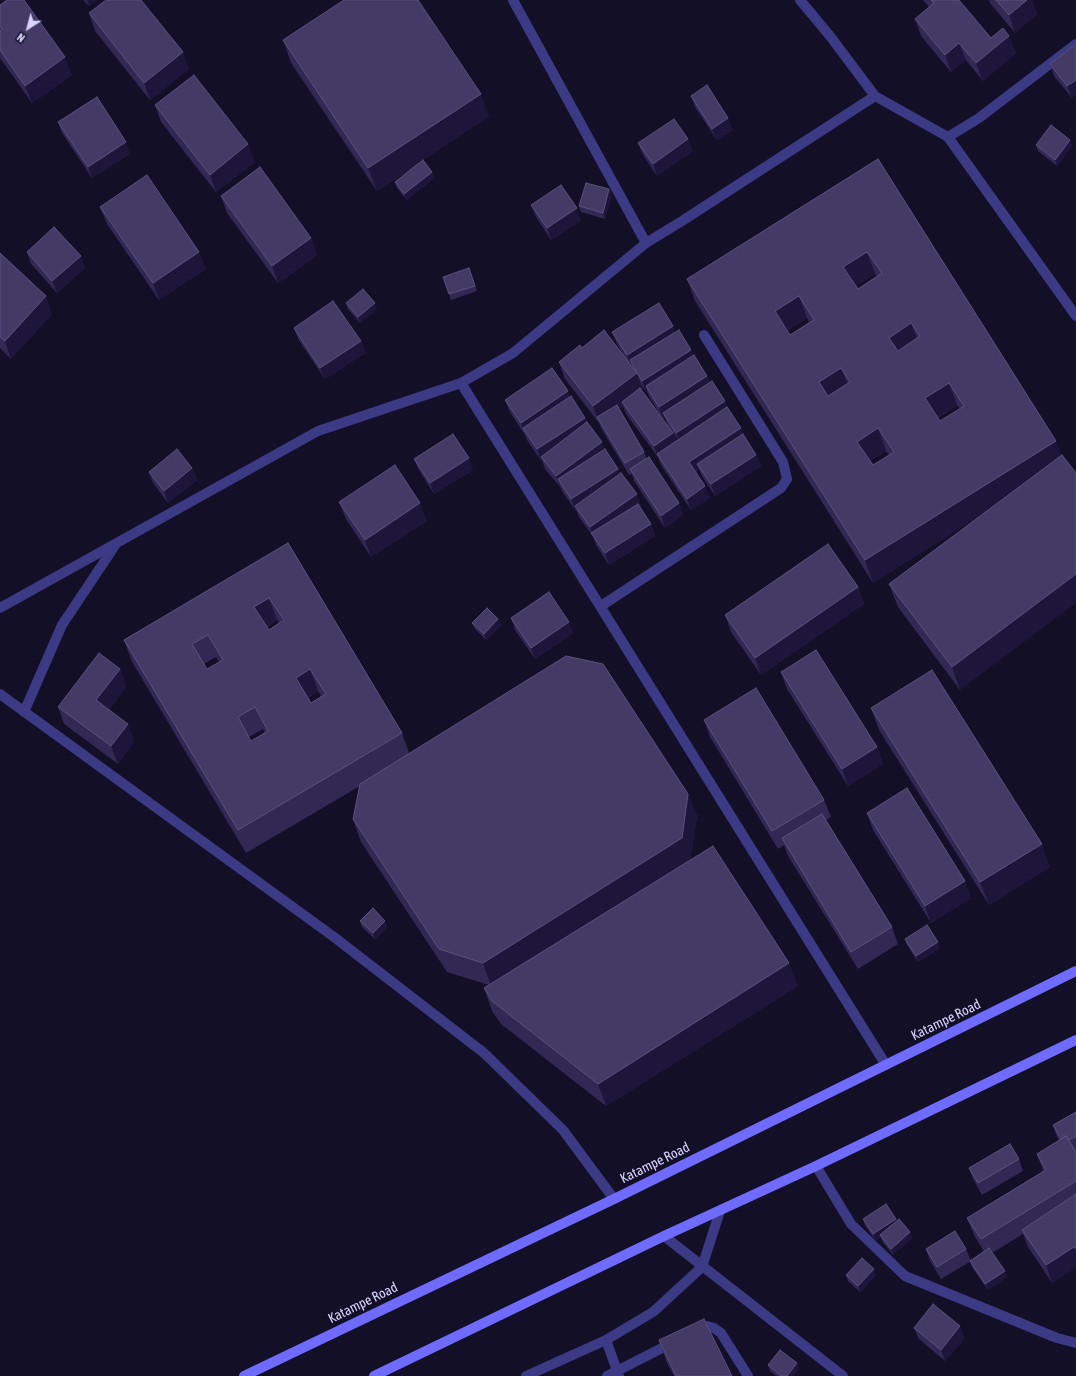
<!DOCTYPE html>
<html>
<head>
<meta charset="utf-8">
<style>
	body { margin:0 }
	#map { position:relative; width:1076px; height:1376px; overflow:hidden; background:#130f26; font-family:"Asap Condensed",sans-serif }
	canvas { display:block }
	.north { position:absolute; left:8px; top:8px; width:40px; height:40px; -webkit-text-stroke:3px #130f26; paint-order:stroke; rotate:216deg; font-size:11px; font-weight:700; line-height:16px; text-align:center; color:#d9d4ff }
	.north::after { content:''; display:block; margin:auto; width:14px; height:18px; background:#d9d4ff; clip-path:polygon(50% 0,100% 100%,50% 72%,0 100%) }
</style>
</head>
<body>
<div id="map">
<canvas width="1076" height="1376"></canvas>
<div class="north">N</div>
</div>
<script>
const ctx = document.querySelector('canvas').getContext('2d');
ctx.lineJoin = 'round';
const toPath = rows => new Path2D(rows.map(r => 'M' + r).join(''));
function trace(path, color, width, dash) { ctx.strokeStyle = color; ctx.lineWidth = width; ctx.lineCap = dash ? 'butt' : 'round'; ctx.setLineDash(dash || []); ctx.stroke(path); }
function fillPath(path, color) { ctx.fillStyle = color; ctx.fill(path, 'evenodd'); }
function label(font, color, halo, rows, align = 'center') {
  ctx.font = font + ' "Asap Condensed",sans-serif'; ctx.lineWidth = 3; ctx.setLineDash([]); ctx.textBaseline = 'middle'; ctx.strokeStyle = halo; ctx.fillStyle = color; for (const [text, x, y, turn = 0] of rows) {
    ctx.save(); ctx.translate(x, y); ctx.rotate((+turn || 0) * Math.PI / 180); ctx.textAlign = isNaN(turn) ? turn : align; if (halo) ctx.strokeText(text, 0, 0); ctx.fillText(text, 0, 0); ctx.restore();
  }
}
const service = toPath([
	[513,0,646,243],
	[948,137,979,118,1076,44],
	[461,383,886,1065],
	[601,606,781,488,787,479,783,462,704,335],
	[816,1166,851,1224,905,1276,1057,1338,1076,1343],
	[695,1332,707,1326,714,1328,721,1333,748,1376],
	[606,1340,619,1376],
	[526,1376,606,1340,653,1312,702,1267,720,1211],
	[607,1376,674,1342]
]);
const minor = toPath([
	[800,0,830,36,875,96,948,137,1076,316],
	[0,608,318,431,461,383,513,353,646,243,682,221,875,96],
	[0,694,334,937,484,1053,563,1130,614,1199],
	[24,712,62,625,116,544],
	[664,1236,843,1376]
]);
const secondary = toPath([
	[244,1376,614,1199,1076,971],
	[374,1376,664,1236,816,1166,1076,1040]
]);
const wall = toPath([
	[83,0,96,0,89,6],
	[923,0,959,0,991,38,1016,53,983,81,966,60,951,72,921,36,915,19,929,7],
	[989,0,1032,0,1037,14,1015,33,990,3],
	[0,5,72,75,32,103,0,58],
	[89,13,189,69,150,100,95,31],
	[283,40,489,116,423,160,432,172,434,178,407,200,397,188,395,182,421,162,377,191,291,63],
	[1076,44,1072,98,1054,76,1050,64],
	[691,96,733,130,717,140,695,107],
	[155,105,255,162,216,192,161,122],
	[58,122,130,154,92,178,62,133],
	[1070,140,1072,146,1057,166,1038,151,1036,145],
	[638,143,693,151,657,176,643,155],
	[878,159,1056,441,960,690,898,607,889,584,989,510,873,583,695,301,687,279],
	[875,274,877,276,858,289,856,286],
	[807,318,809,322,790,335,787,331],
	[957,405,960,409,940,421,938,418],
	[886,451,889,455,873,465,870,461],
	[609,189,612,195,605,219,581,212,579,206],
	[221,196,311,238,317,255,278,283,227,213],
	[531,205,581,220,551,240,536,217],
	[100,207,206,269,159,300,107,224],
	[27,252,85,268,57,293,31,264],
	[0,253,52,314,11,359,0,348],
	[469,268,477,291,451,300,443,277],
	[346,303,377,309,360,323,348,309],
	[673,326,675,332,693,355,707,376,710,382,728,408,743,434,756,455,761,466,715,496,702,476,699,469,696,472,710,498,691,510,661,465,658,457,626,414,623,406,619,409,644,452,647,459,679,503,683,515,665,528,634,481,632,474,629,475,601,428,599,423,565,379,559,362,582,348,626,359,617,344,612,332],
	[641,384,646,392,647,392,650,398,663,419,665,418,667,424,678,440,676,441,642,391,643,390],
	[294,328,361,341,365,353,325,379,298,339],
	[570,397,585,418,587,422,618,469,620,474,641,506,640,507,651,524,655,536,609,565,596,545,593,536,579,517,576,510,575,510,562,491,561,488,545,469,542,460,541,461,527,440,525,435,510,412,505,400],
	[414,459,473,470,434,494,419,470],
	[192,468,197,480,168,503,153,483,149,472],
	[339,502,427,521,371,557,346,519],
	[288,543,402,733,409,753,688,794,697,816,690,861,798,986,606,1106,501,1024,492,1011,484,988,489,985,447,972,361,842,353,819,360,786,246,853,132,662,124,640],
	[277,620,279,623,269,630,267,627],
	[216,657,219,662,207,669,204,664],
	[318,691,321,696,311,703,308,698],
	[263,729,265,733,251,741,249,737],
	[858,587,864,604,761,675,731,632,725,615],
	[511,618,573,633,535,659,515,630],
	[498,619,501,625,486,640,475,629,472,623],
	[120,669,126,686,109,710,134,741,118,764,64,724,58,707],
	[781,672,877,747,883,764,848,786,787,689],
	[871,708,1050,867,989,905,879,730],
	[704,720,824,800,831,817,826,820,892,927,898,944,858,969,788,856,784,845,778,849,710,737],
	[867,813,965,881,971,898,931,923,873,830],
	[360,921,387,927,375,939,362,927],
	[905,939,940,948,918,962,907,945],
	[1076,1112,1076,1150,1075,1150,1076,1152,1076,1267,1052,1283,1028,1247,1023,1234,992,1253,1007,1277,988,1290,972,1267,970,1261,984,1252,974,1235,967,1218,1043,1171,1037,1154,1059,1140,1057,1137,1053,1125],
	[1019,1159,1023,1171,982,1195,973,1179,969,1168],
	[863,1219,896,1219,897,1221,912,1238,893,1255,882,1241,881,1237,875,1240,865,1225],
	[926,1249,966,1249,971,1261,941,1279,930,1261],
	[846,1275,876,1275,860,1292,848,1281],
	[914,1328,965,1338,945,1361,919,1339],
	[659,1340,732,1376,674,1376,667,1363],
	[768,1365,799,1369,794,1376,776,1376,770,1371]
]);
const shadedWall = toPath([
	[87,0,96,0,89,6],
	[1027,0,1032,0,1037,14,1015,33,1009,15],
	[1009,36,1016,53,983,81,976,63],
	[959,43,966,60,951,72,945,55],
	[183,52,189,69,150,100,144,83],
	[65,57,72,75,32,103,25,86],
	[1076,80,1076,95,1072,98,1067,86],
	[481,94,489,116,377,191,368,168],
	[728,118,733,130,717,140,712,129],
	[688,139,693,151,657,176,653,164],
	[1070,140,1072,146,1057,166,1055,160],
	[126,142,130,154,92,178,88,167],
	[248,144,255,162,216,192,210,175],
	[432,172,434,178,407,200,404,194],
	[609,189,612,195,605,219,603,213],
	[577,208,581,220,551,240,547,228],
	[311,238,317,255,278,283,272,266],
	[199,252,206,269,159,300,153,283],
	[867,252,875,274,851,290,843,267],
	[81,256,85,268,57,293,52,281],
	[46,296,52,314,11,359,5,341],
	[799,296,807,318,783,334,775,311],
	[375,303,377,309,360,323,358,317],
	[911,323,920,346,897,361,889,338],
	[673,326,677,337,630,360,632,366,631,366,627,355],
	[361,341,365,353,325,379,320,368],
	[691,350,696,362,646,386,647,392,646,392,642,381],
	[841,368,850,390,827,404,819,382],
	[637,373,643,390,624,405,622,402,623,406,600,423,597,417,593,406],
	[707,376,712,388,663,413,665,418,663,419,659,407],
	[949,383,957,405,933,420,925,398],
	[568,391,572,403,523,428,521,423],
	[725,401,730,413,681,445,676,433],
	[585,418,589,430,541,457,542,460,541,461,537,449],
	[741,428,745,439,697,464,699,469,693,474,689,462],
	[878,428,886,451,865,464,857,442],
	[673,433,677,445,657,455,654,446],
	[1056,441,1064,463,873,583,865,560],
	[602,442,606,454,558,479,561,488,556,476],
	[756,455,761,466,715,496,711,484],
	[469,458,473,470,434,494,430,483],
	[192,468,197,480,168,503,164,491],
	[618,469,623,481,575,506,576,510,575,510,571,499],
	[705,486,710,498,691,510,687,499],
	[637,494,641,506,595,538,593,535,590,527],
	[420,503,427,521,371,557,365,540],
	[679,503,683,515,665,528,661,516],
	[651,524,655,536,609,565,605,553],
	[1076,574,1076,603,960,690,952,667],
	[858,587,864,604,761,675,755,658],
	[269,598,277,620,262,629,254,607],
	[498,619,501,625,486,640,484,634],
	[569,622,573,633,535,659,531,648],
	[120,669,126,686,103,718,96,700],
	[310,669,318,691,304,700,296,678],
	[128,724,134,741,118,764,111,746],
	[877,747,883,764,848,786,842,769],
	[688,794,697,816,690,861,491,986,483,963],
	[1042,844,1050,867,989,905,980,882],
	[965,881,971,898,931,923,925,906],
	[385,921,387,927,375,939,373,933],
	[938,942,940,948,918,962,916,956],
	[789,963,798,986,606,1106,598,1084],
	[896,1219,898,1225,880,1235,881,1237,875,1240,873,1234],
	[910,1232,912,1238,893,1255,891,1249],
	[1074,1247,1076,1251,1076,1267,1052,1283,1046,1265],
	[874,1269,876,1275,860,1292,858,1286],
	[1005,1271,1007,1277,988,1290,985,1284],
	[960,1326,965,1338,945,1361,941,1350],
	[797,1363,799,1369,794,1376,787,1376]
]);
const building = toPath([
	[7,0,24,0,65,57,25,86,0,50,0,31,2,29,0,26,0,5,7,0],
	[106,0,141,0,183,52,144,83,89,13,106,0],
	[344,0,418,0,481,94,368,168,283,40,344,0],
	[931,0,959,0,991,38,1003,28,1009,36,976,63,959,43,945,55,915,19,934,3,931,0],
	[996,0,1027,0,1009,15,996,0],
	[1076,44,1076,80,1067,86,1050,64,1076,44],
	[194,75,248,144,210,175,155,105,194,75],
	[707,85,728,118,712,129,691,96,707,85],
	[97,97,126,142,88,167,58,122,97,97],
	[674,119,688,139,653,164,638,143,674,119],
	[1051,125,1070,140,1055,160,1036,145,1051,125],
	[878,159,1056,441,865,560,687,279,878,159],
	[867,252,882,273,858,289,843,267,867,252],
	[799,296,814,320,790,335,775,311,799,296],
	[911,323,920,336,898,351,889,338,911,323],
	[841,368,850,382,828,396,819,382,841,368],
	[949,383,964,406,940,421,925,398,949,383],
	[878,428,894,452,873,465,857,442,878,428],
	[423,160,432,172,404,194,395,182,423,160],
	[260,167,311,238,272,266,221,196,260,167],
	[147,175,199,252,153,283,100,207,147,175],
	[586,183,609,189,603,213,579,206,586,183],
	[561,185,577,208,547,228,531,205,561,185],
	[54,227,81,256,52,281,27,252,54,227],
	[0,253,46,296,5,341,0,337,0,253],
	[469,268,475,286,449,294,443,277,469,268],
	[363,289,375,303,358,317,346,303,363,289],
	[333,301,361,341,320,368,294,328,333,301],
	[659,303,673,326,627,355,612,332,659,303],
	[604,330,637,373,593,406,559,362,580,345,582,348,604,330],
	[679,330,691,350,642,381,630,360,679,330],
	[694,355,707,376,659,407,646,386,694,355],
	[552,368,568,391,521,423,505,400,552,368],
	[712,381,725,401,676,433,663,413,712,381],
	[640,388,673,433,654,446,622,402,640,388],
	[571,396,585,418,537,449,523,428,571,396],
	[617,405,644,452,625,463,597,417,617,405],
	[727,407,741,428,689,462,705,486,687,499,657,454,727,407],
	[587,422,602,442,556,476,541,457,587,422],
	[453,434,469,458,430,483,414,459,453,434],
	[743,434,756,455,711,484,697,464,743,434],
	[177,449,192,468,164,491,149,472,177,449],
	[605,449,618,469,571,499,558,479,605,449],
	[1062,455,1076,473,1076,574,952,667,889,584,1062,455],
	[649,457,679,503,661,516,630,469,649,457],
	[395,465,420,503,365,540,339,502,395,465],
	[621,473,637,494,590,527,575,506,621,473],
	[638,504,651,524,605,553,591,533,638,504],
	[288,543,402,733,238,830,124,640,288,543],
	[269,598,284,620,269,630,254,607,269,598],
	[208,635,223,660,207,669,192,644,208,635],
	[310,669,326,694,311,703,296,678,310,669],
	[255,707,268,731,251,741,238,717,255,707],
	[828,544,858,587,755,658,725,615,828,544],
	[549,592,569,622,531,648,511,618,549,592],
	[487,608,498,619,484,634,472,623,487,608],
	[816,650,877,747,842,769,781,672,816,650],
	[99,653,120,669,96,700,128,724,111,746,58,707,99,653],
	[566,656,603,664,688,794,682,838,483,963,439,949,353,819,360,784,566,656],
	[932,670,1042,844,980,882,871,708,932,670],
	[756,688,824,800,772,831,704,720,756,688],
	[907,788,965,881,925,906,867,813,907,788],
	[822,814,892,927,851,952,782,838,822,814],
	[713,846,789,963,598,1084,492,1001,484,988,713,846],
	[373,908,385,921,373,933,360,921,373,908],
	[927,925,938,942,916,956,905,939,927,925],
	[1076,1112,1076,1136,1069,1140,1066,1136,1061,1139,1053,1125,1076,1112],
	[1066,1136,1076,1152,1076,1181,981,1239,967,1218,1046,1170,1037,1154,1066,1136],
	[1010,1144,1019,1159,978,1183,969,1168,1010,1144],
	[1076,1194,1076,1249,1074,1247,1046,1265,1022,1230,1076,1194],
	[886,1204,896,1219,873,1234,863,1219,886,1204],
	[899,1219,910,1232,891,1249,880,1235,899,1219],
	[955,1231,966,1249,937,1267,926,1249,955,1231],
	[989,1248,1005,1271,985,1284,970,1261,989,1248],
	[862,1258,874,1269,858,1286,846,1275,862,1258],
	[933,1304,960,1326,941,1350,914,1328,933,1304],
	[704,1319,732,1376,676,1376,659,1340,704,1319],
	[780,1350,797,1363,787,1376,781,1376,768,1365,780,1350]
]);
const streetNames = [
	["Katampe Road",946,1020,-26],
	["Katampe Road",655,1163,-26],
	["Katampe Road",363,1303,-26]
];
trace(service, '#3d3a85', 10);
trace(minor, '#3d3a85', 10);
trace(secondary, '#6f6bff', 10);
fillPath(wall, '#312854');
fillPath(shadedWall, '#1d163a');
fillPath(building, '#433a66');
trace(building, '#5a527e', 1);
label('14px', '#d9d4ff', '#130f26', streetNames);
</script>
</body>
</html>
